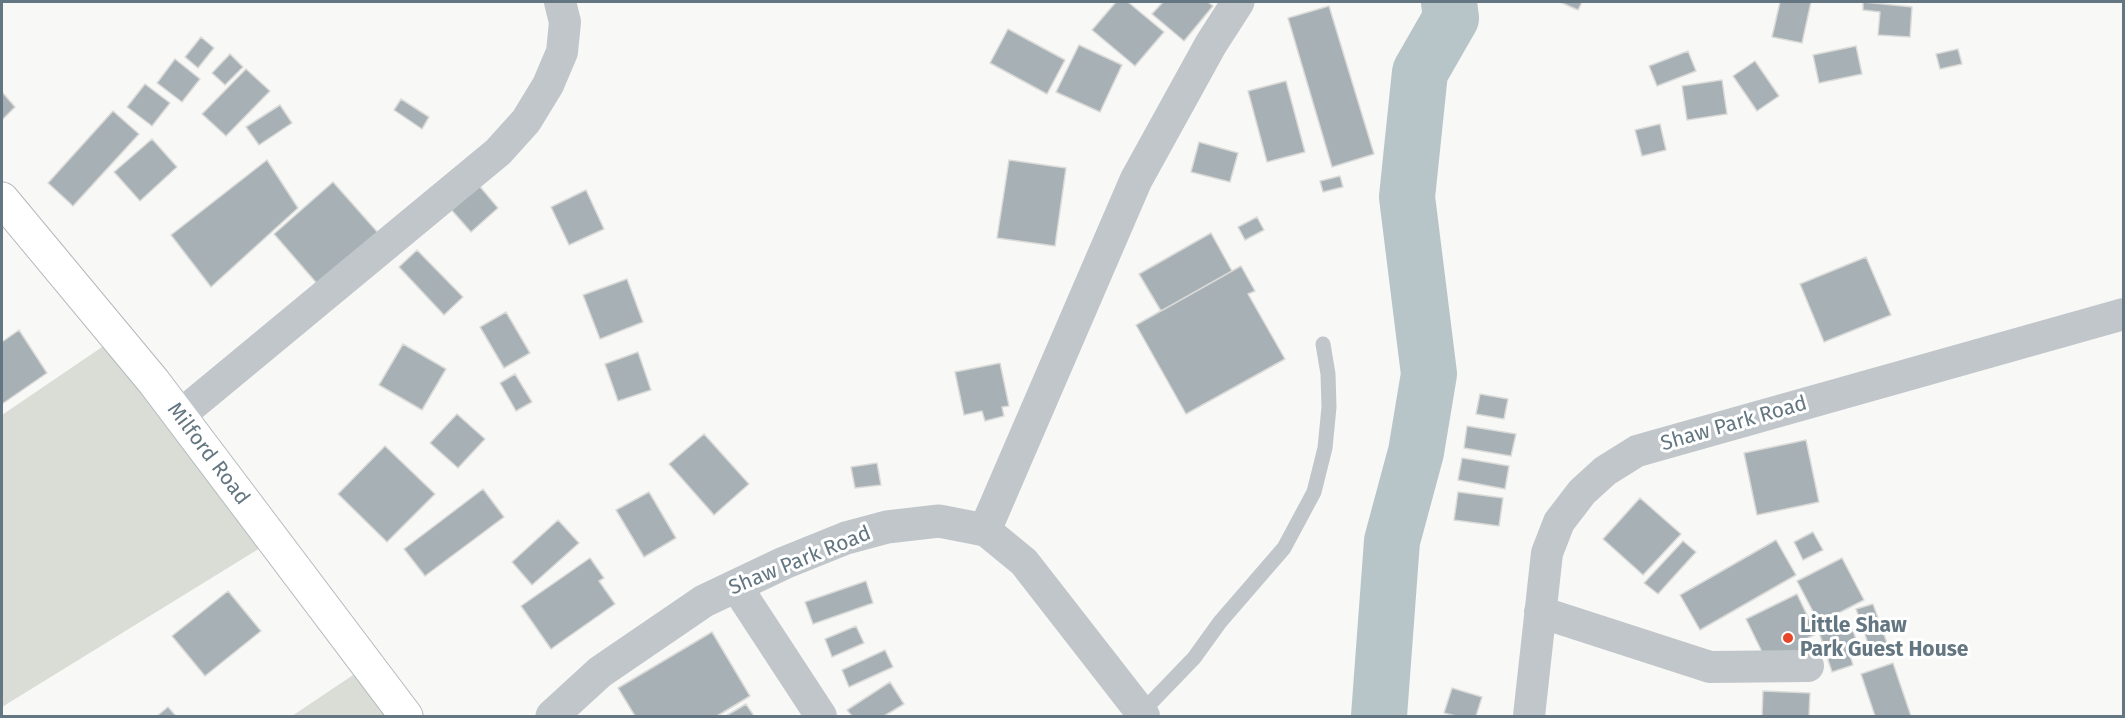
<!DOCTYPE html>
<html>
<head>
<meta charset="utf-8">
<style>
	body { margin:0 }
	#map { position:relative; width:2125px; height:718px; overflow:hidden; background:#f8f8f6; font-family:"Fira Sans",sans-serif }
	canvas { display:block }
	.frame { position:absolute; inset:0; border:3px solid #637681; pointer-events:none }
</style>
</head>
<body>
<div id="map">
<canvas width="2125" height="718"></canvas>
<div class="frame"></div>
</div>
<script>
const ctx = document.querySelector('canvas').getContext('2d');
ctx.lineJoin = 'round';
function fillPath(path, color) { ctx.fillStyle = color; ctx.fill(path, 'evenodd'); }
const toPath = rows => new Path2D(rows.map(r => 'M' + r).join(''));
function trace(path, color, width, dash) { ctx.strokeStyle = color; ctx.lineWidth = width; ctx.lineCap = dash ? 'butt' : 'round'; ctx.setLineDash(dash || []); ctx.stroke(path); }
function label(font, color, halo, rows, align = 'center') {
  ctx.font = font + ' "Fira Sans",sans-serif'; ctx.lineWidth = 6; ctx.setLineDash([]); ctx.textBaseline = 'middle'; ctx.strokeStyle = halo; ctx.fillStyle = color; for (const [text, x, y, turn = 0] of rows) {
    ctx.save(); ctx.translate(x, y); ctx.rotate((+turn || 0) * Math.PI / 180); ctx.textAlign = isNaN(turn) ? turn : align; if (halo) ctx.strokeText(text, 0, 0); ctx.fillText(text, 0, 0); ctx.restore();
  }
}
const green = toPath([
	[105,345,265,545,2,707,2,415],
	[371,663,414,716,292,716]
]);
const river = toPath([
	[1379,716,1392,541,1416,452,1429,374,1407,197,1420,72,1451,18,1449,2]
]);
const building = toPath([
	[1116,2,1128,2,1164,32,1135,66,1092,30,1116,2],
	[1163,2,1208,2,1213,6,1184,41,1152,14,1163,2],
	[1560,2,1582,2,1578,10,1560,2],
	[1780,2,1811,2,1802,43,1772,37,1780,2],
	[1863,2,1912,7,1910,37,1878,35,1880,12,1863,10,1863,2],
	[1329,6,1374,154,1332,167,1288,18,1329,6],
	[1008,29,1065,60,1047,94,990,63,1008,29],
	[201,37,214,48,198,68,185,57,201,37],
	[1079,45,1122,65,1100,112,1056,92,1079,45],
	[1856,46,1862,74,1819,83,1813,55,1856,46],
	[1958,49,1962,64,1940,69,1936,54,1958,49],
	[1688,51,1696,71,1657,86,1649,66,1688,51],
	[230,54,243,67,225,85,212,73,230,54],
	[175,59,200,79,182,102,157,83,175,59],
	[1755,61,1779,96,1757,111,1733,76,1755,61],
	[246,69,270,91,226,136,202,114,246,69],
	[1722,80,1727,114,1687,120,1682,86,1722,80],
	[1286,81,1305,152,1267,162,1248,91,1286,81],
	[145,84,170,103,152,126,127,107,145,84],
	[2,92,15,107,2,120,2,92],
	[401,99,429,117,422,129,394,110,401,99],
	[280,105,292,123,259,145,246,127,280,105],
	[113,111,139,134,73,206,48,183,113,111],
	[1660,124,1666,150,1642,156,1635,130,1660,124],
	[152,139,177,167,140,201,114,172,152,139],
	[1199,142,1238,153,1230,182,1191,172,1199,142],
	[267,160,298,208,211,287,171,235,267,160],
	[1009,160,1066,168,1055,246,997,238,1009,160],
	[1340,176,1343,187,1323,192,1320,181,1340,176],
	[333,182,380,235,320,287,274,234,333,182],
	[476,182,498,208,471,232,448,206,476,182],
	[586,190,604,229,569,245,551,207,586,190],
	[1257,217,1264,230,1245,240,1238,227,1257,217],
	[1211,233,1232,271,1161,311,1139,274,1211,233],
	[417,250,463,297,444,315,399,267,417,250],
	[1866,257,1891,315,1824,342,1800,284,1866,257],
	[1241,266,1255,291,1248,294,1285,359,1186,414,1136,325,1241,266],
	[627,279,643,322,600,339,583,295,627,279],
	[506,312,530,353,504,368,480,327,506,312],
	[19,330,47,373,2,404,2,342,19,330],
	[403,344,446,369,422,410,379,385,403,344],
	[638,352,651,390,618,401,605,364,638,352],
	[1000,363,1009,406,1002,407,1004,416,985,421,982,411,964,415,955,372,1000,363],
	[515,374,532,402,516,411,500,383,515,374],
	[1480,394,1508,399,1504,419,1476,414,1480,394],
	[457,414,485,439,458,468,430,443,457,414],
	[1467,426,1516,434,1511,456,1464,448,1467,426],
	[704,434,749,484,714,515,669,464,704,434],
	[1806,440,1819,502,1757,515,1744,453,1806,440],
	[385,446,435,494,387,542,338,494,385,446],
	[1462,458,1509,466,1505,489,1458,480,1462,458],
	[877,463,881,485,855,488,851,467,877,463],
	[483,489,504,517,425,576,404,549,483,489],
	[649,492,676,538,644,557,616,510,649,492],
	[1458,492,1503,498,1499,526,1454,520,1458,492],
	[1640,498,1681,534,1643,575,1603,539,1640,498],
	[558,520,579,543,532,585,512,562,558,520],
	[1813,532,1823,550,1803,560,1794,542,1813,532],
	[1776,540,1796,575,1700,630,1680,595,1776,540],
	[1683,541,1696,552,1658,594,1644,583,1683,541],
	[590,558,604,578,599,581,615,604,551,649,521,606,590,558],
	[1842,558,1864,600,1819,623,1797,581,1842,558],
	[866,581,873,603,813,624,805,602,866,581],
	[228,591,261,631,205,676,172,636,228,591],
	[1797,594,1816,634,1802,641,1808,652,1765,658,1746,619,1797,594],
	[1873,604,1887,643,1870,649,1856,609,1873,604],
	[1850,622,1860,651,1850,655,1853,665,1832,672,1819,632,1850,622],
	[856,626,864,643,832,657,825,639,856,626],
	[712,632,750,696,717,716,635,716,618,688,712,632],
	[885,650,893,667,849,687,842,670,885,650],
	[1893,663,1911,716,1875,716,1861,674,1893,663],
	[890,682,904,704,884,716,852,716,847,710,890,682],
	[1452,688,1482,697,1476,716,1456,716,1444,713,1452,688],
	[1763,691,1810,693,1809,716,1762,716,1763,691],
	[746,704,754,716,726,716,746,704],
	[168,707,176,716,157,716,168,707]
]);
const service = toPath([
	[1141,713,1194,658,1220,622,1284,548,1314,492,1325,448,1329,407,1328,374,1323,344]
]);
const minor = toPath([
	[179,416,498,152,526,121,548,85,562,52,565,22,560,2],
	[985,530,1024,562,1144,716],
	[736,586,821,716],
	[1540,612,1710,667,1808,666],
	[1529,716,1547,553,1559,522,1582,492,1605,471,1637,451,2124,314]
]);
const tertiary = toPath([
	[552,716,600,672,704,601,784,563,846,538,887,527,939,521,985,530,1136,180,1211,44,1238,2]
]);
const primary = toPath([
	[2,199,154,382,406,716]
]);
const markers = [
	[1788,638,6,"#e74628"]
];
const streetNames = [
	["Shaw Park Road",1734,424,-16],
	["Milford Road",208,454,53],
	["Shaw Park Road",800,561,-22]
];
const poiNames = [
	["Little Shaw",1800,626],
	["Park Guest House",1800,650]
];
fillPath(green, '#d9ddd5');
trace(river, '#b7c5c8', 56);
fillPath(building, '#a6b0b5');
trace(building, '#dadad8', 1.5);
trace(primary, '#b3b9bc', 35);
trace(service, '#c1c6ca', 15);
trace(minor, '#c1c6ca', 32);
trace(tertiary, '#c1c6ca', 33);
trace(primary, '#fff', 33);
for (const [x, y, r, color] of markers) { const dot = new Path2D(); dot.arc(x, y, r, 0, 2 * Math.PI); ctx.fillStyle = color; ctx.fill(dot); trace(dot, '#fff', 2); }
label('21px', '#637681', '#fff', streetNames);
label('bold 21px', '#637681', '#fff', poiNames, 'left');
</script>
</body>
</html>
